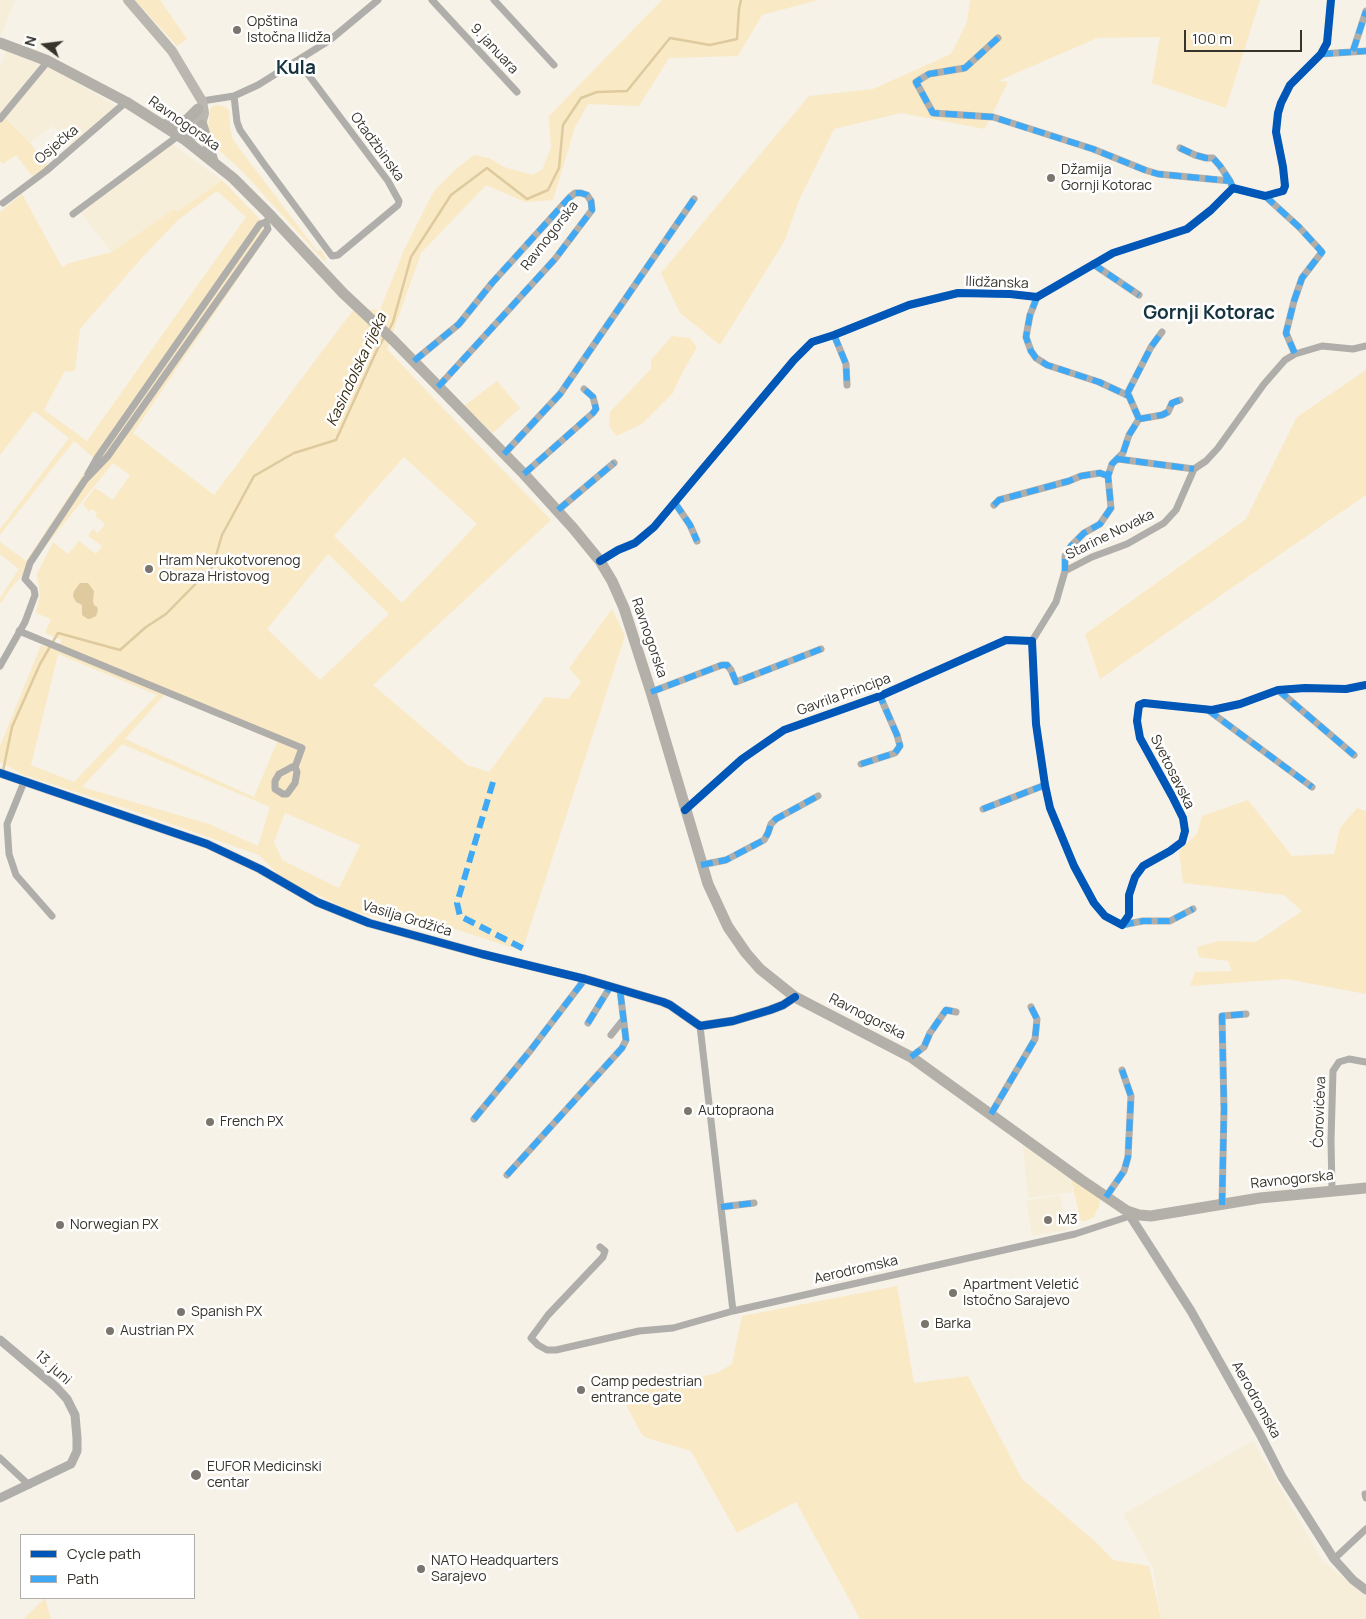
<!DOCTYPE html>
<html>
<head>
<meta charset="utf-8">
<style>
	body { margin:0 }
	#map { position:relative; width:1366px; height:1619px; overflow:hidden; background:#f7f2e7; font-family:Manrope,sans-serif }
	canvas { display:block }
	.legend { position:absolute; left:20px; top:1534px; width:175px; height:65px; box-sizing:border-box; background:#fff; border:1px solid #afaeab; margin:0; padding:6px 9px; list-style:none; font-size:15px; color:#37342c }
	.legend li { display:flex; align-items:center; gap:10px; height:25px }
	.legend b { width:25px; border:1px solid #afaeab }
	.north { position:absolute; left:20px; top:20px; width:50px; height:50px; -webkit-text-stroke:4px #fff; paint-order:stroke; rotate:285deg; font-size:14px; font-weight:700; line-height:20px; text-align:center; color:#37342c }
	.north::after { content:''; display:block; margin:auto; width:18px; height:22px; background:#37342c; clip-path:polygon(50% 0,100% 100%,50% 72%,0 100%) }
	.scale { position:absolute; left:1184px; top:30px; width:118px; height:22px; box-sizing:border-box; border:2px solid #37342c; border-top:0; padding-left:6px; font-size:15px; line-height:18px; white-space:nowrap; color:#37342c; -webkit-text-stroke:4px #fff; paint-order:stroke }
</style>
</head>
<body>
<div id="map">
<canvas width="1366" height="1619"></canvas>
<ul class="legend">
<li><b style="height:6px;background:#0057b8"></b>Cycle path</li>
<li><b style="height:6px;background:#3fa9f5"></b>Path</li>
</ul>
<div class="north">N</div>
<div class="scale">100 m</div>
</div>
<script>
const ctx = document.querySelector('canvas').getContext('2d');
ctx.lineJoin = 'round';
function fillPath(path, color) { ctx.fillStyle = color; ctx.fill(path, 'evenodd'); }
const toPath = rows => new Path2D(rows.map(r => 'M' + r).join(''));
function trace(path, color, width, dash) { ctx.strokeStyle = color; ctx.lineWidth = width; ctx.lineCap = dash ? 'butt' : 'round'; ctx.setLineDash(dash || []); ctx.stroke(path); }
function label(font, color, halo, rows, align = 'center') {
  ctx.font = font + ' Manrope,sans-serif'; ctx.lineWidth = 5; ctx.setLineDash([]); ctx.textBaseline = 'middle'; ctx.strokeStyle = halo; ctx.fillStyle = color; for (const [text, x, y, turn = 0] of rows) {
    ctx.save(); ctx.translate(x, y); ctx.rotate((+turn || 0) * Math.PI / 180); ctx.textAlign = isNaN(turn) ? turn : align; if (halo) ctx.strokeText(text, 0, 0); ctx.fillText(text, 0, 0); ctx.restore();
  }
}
const built = toPath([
	[0,0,15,0,1,35,0,34],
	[6,51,40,64,0,114,0,67],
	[48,66,116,106,72,145,53,126,30,143,5,118],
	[172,144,222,180,177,212,173,210,112,253,81,213],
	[1022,1140,1069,1176,1073,1192,1028,1198],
	[1060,1195,1066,1230,1032,1236,1026,1201],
	[1253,1441,1323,1561,1366,1596,1366,1619,1161,1619,1153,1568,1123,1514]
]);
const green = toPath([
	[135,0,160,0,187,39,177,46],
	[662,0,818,0,762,15,738,56,669,58,639,106,588,104,575,127,553,200,525,202,486,185,421,253,387,349,434,399,551,520,373,685,467,765,489,772,545,697,568,699,581,682,569,668,612,609,625,636,522,951,419,917,402,924,349,910,282,878,259,855,143,814,24,775,0,762,0,746,41,645,56,650,62,640,45,633,51,619,36,613,40,595,37,574,53,542,68,554,79,541,96,554,102,546,88,536,93,529,98,533,105,524,95,516,97,513,92,509,89,512,83,504,95,488,113,500,130,475,113,463,10,590,39,546,0,604,0,598,19,569,0,554,0,542,26,561,94,458,74,441,0,535,0,529,69,438,34,411,0,455,0,212,22,194,62,267,69,263,112,252,174,209,177,212,222,180,254,213,270,232,133,433,214,495,354,309,380,310,404,250,434,191,456,169,474,155,489,158,504,167,532,175,542,170,551,148,549,116],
	[217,191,246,217,87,441,44,410,64,372,75,371,80,329,139,261,178,220],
	[404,457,477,524,402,603,334,536],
	[328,554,389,614,320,680,267,629],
	[58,654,157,695,74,782,31,765],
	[165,694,277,742,254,797,125,739],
	[122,744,270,807,258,846,209,824,82,787],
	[285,813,360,845,339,888,282,860,274,842],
	[970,0,1260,0,1226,108,1152,83,1160,37,1097,38,998,81,1008,82,985,129,901,113,834,129,799,200,785,240,720,345,680,313,661,273,809,96,873,89,951,54,967,22],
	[219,105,225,107,229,110,230,128,233,140,317,251,321,250,326,259,324,261,243,172,212,144,208,129,210,109,213,106],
	[5,118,30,143,48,166,32,176,16,155,3,164,0,161,0,124],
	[672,336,690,338,697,347,680,377,673,393,642,424,616,436,609,425,610,412,651,369,651,360],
	[1366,370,1366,495,1100,679,1085,634,1246,519,1297,417],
	[497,381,520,408,493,433,464,406],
	[1248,800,1292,856,1334,854,1340,828,1357,808,1366,811,1366,994,1286,979,1190,986,1195,972,1232,971,1228,961,1199,957,1197,947,1219,941,1256,942,1302,911,1284,895,1183,883,1179,851,1197,834,1202,816],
	[1070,1175,1100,1198,1099,1207,1096,1212,1094,1217,1086,1221,1081,1221],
	[897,1286,914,1383,968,1376,1022,1479,1098,1544,1113,1560,1149,1566,1161,1619,860,1619,796,1502,737,1533,691,1451,647,1438,642,1435,621,1395,717,1373,732,1364,742,1316],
	[45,1598,51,1619,24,1619]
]);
const water = toPath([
	[80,583,88,583,94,591,93,601,94,605,97,607,98,610,96,616,90,619,88,619,82,615,82,605,76,602,73,596,74,591]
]);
const stream = toPath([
	[388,332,393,322,411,257,451,195,487,168,527,199,548,190,559,168,563,125,581,98,597,92,627,91,670,38,710,45,737,39,739,9,741,0],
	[3,771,12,727,40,664,58,633,120,650,146,627,166,614,213,566,222,535,254,476,294,453,336,440,377,350,385,336]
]);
const minor = toPath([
	[432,0,517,92],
	[494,0,554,65],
	[998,38,965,68,929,74,916,82,933,113,993,117,1093,149,1145,170,1158,174,1230,181,1233,188],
	[1353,51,1366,11],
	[1321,54,1366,51],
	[234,96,237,122,240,130,264,164,332,256,338,255,398,205,399,201,388,181,298,61],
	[202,101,234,96,258,85,330,40,378,0],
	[0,119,48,61],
	[1180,148,1195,155,1206,158,1213,158,1220,166,1230,181],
	[1265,196,1299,227,1322,252,1302,278,1294,301,1286,333,1295,354],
	[3,203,46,171,126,102],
	[73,214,178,136],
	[1093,264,1139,295],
	[834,335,846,364,847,385],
	[414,361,459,324,492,283,569,198,575,193,581,193,587,195,591,201,592,210,555,259,438,387],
	[1127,394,1151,347,1162,332],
	[1139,419,1162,415,1168,412,1172,403,1180,400],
	[504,454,560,394,694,199],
	[1118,459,1194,469],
	[88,474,97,458,260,224,266,222],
	[524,474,593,413,596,409,593,397,584,389],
	[675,503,690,525,697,541],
	[994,505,999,500,1069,481,1081,476,1100,473,1108,476],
	[558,510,614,463],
	[600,561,618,550,635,543,654,527,794,360,812,342,834,335,909,305,958,293,1010,294,1037,297,1113,253,1187,229,1211,210,1233,188,1265,196,1283,191,1285,186,1283,167,1276,132,1278,113,1281,103,1290,85,1321,54,1327,43,1331,0],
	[1065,571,1092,557,1127,544,1164,523,1176,510,1194,469,1206,461,1218,448,1264,384,1285,360,1295,354,1322,346,1353,349,1366,346],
	[19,631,302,748,295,767],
	[1032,641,1036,724,1045,785,1050,808,1074,866,1094,903,1105,916,1122,925,1129,915,1129,895,1135,877,1143,866,1170,851,1182,842,1185,831,1183,818,1172,796,1140,738,1137,721,1139,705,1144,703,1212,710,1240,704,1278,690,1305,688,1346,689,1366,685],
	[1032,641,1056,602,1065,571,1065,556,1071,546,1084,533,1100,524,1111,508,1108,476,1112,464,1123,453,1129,435,1139,419,1129,396,1099,382,1047,365,1036,358,1031,351,1026,337,1030,315,1037,297],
	[0,666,25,622,35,595,34,589,25,579,30,563,85,480,108,456,268,229,266,222,271,216],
	[1278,690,1354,755],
	[651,692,722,665,727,665,731,670,736,682,821,649],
	[1208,710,1312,787],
	[861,764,895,753,900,746,897,735,880,696],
	[292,767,295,767,297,772,295,783,287,794,283,794,275,789,275,781,279,774,292,767],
	[24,782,7,824,9,854,16,875,52,916],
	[983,809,1045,785],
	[685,810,742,759,784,730,880,696,1006,640,1032,641],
	[701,865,726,860,764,840,768,833,771,824,776,819,818,796],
	[1122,925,1143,921,1170,921,1193,909],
	[588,1023,610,987],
	[700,1026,733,1311],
	[611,1035,623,1020],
	[911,1057,924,1047,930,1033,946,1010,956,1012],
	[991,1114,1035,1039,1037,1019,1031,1007],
	[474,1119,530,1051,585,979],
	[507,1175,622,1048,626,1040,620,990],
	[1332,1191,1331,1140,1333,1071,1339,1062,1349,1059,1366,1062],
	[1106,1197,1124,1171,1128,1157,1131,1096,1122,1070],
	[1222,1205,1224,1109,1222,1016,1246,1014],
	[721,1207,754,1203],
	[600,1247,605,1251,603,1257,548,1315,531,1338,538,1345,547,1350,556,1350,639,1331,673,1328,733,1311,1075,1234,1130,1216],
	[0,1458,29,1485],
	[1365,1494,1366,1498],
	[1334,1559,1366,1529]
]);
const tertiary = toPath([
	[0,773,207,844,260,869,317,902,369,923,482,954,585,979,663,1002,670,1005,700,1026,733,1021,770,1010,783,1005,795,997],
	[1127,1211,1191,1311,1260,1434,1282,1477,1334,1559,1353,1580,1366,1590],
	[0,1340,56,1387,67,1399,75,1415,77,1438,77,1451,71,1464,0,1498]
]);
const secondary = toPath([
	[128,0,172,51,202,101,204,113,200,129,195,135,184,139],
	[184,139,197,111]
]);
const primary = toPath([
	[0,43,48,61,126,102,184,139,233,178,271,216,343,293,393,340,524,474,573,528,600,561,612,581,624,608,651,692,708,884,728,927,746,953,760,969,795,997,911,1057,1080,1179,1127,1211,1139,1215,1151,1216,1260,1198,1366,1188],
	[163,125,181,123,188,119,198,109],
	[202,125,213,161]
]);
const quiet = toPath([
	[998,38,965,68,929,74,916,82,933,113,993,117,1093,149,1145,170,1158,174,1230,181,1233,188],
	[1353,51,1366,11],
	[1321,54,1366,51],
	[1180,148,1195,155,1206,158,1213,158,1220,166,1230,181],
	[1265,196,1299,227,1322,252,1302,278,1294,301,1286,333,1295,354],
	[1093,264,1139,295],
	[1037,297,1030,315,1026,337,1031,351,1036,358,1047,365,1099,382,1129,396,1139,419,1129,435,1123,453,1112,464,1108,476,1111,508,1100,524,1084,533,1071,546,1065,556,1065,571],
	[834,335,846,364,847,385],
	[414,361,459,324,492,283,569,198,575,193,581,193,587,195,591,201,592,210,555,259,438,387],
	[1127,394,1151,347,1162,332],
	[1139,419,1162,415,1168,412,1172,403,1180,400],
	[504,454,560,394,694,199],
	[1118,459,1194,469],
	[524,474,593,413,596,409,593,397,584,389],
	[675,503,690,525,697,541],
	[994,505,999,500,1069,481,1081,476,1100,473,1108,476],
	[558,510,614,463],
	[1278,690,1354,755],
	[651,692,722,665,727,665,731,670,736,682,821,649],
	[1208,710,1312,787],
	[861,764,895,753,900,746,897,735,880,696],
	[493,782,457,903,460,916,524,949],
	[983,809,1045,785],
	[701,865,726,860,764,840,768,833,771,824,776,819,818,796],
	[1122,925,1143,921,1170,921,1193,909],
	[588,1023,610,987],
	[911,1057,924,1047,930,1033,946,1010,956,1012],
	[991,1114,1035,1039,1037,1019,1031,1007],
	[474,1119,530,1051,585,979],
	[507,1175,622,1048,626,1040,620,990],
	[1106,1197,1124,1171,1128,1157,1131,1096,1122,1070],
	[1222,1205,1224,1109,1222,1016,1246,1014],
	[721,1207,754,1203]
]);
const cycleway = toPath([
	[600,561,618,550,635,543,654,527,794,360,812,342,834,335,909,305,958,293,1010,294,1037,297,1113,253,1187,229,1211,210,1233,188,1265,196,1283,191,1285,186,1283,167,1276,132,1278,113,1281,103,1290,85,1321,54,1327,43,1331,0],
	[0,773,207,844,260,869,317,902,369,923,482,954,585,979,663,1002,670,1005,700,1026,733,1021,770,1010,783,1005,795,997],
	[685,810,742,759,784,730,880,696,1006,640,1032,641,1036,724,1045,785,1050,808,1074,866,1094,903,1105,916,1122,925,1129,915,1129,895,1135,877,1143,866,1170,851,1182,842,1185,831,1183,818,1172,796,1140,738,1137,721,1139,705,1144,703,1212,710,1240,704,1278,690,1305,688,1346,689,1366,685]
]);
const markers = [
	[237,30,5,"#7a766d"],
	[1051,178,5,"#7a766d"],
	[149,569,5,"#7a766d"],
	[688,1111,5,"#7a766d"],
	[210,1122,5,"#7a766d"],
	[1048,1220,5,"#7a766d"],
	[60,1225,5,"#7a766d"],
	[953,1293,5,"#7a766d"],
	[181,1312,5,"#7a766d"],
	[925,1324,5,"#7a766d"],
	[110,1331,5,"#7a766d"],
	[581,1390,5,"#7a766d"],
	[196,1475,6,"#7a766d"],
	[421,1569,5,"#7a766d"]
];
const poiNames = [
	["Opština",247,22],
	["Istočna Ilidža",247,38],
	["Džamija",1061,170],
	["Gornji Kotorac",1061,186],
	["Hram Nerukotvorenog",159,561],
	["Obraza Hristovog",159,577],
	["Autopraona",698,1111],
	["French PX",220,1122],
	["M3",1058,1220],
	["Norwegian PX",70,1225],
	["Apartment Veletić",963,1285],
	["Istočno Sarajevo",963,1301],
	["Spanish PX",191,1312],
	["Barka",935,1324],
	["Austrian PX",120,1331],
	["Camp pedestrian",591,1382],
	["entrance gate",591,1398],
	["EUFOR Medicinski",207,1467],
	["centar",207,1483],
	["NATO Headquarters",431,1561],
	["Sarajevo",431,1577]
];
const streetNames = [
	["9. januara",494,49,47],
	["Ravnogorska",184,124,35],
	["Osječka",57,145,-40],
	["Otadžbinska",377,147,54],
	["Ravnogorska",550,236,-52],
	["Ilidžanska",997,283,2],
	["Starine Novaka",1110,535,-26],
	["Ravnogorska",649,638,71],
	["Gavrila Principa",844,695,-20],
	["Svetosavska",1172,772,63],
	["Vasilja Grdžića",407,919,17],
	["Ravnogorska",867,1017,27],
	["Ćorovićeva",1320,1112,-88],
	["Ravnogorska",1292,1180,-6],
	["Aerodromska",856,1270,-13],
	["13. juni",53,1368,42],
	["Aerodromska",1256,1400,61]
];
const waterNames = [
	["Kasindolska rijeka",357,370,-65]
];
const districtNames = [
	["Kula",296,69],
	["Gornji Kotorac",1209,314]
];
fillPath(built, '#f7eeda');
fillPath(green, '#f9e9c5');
fillPath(water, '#deca9e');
trace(stream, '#deca9e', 2.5);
trace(minor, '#b0aeaa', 7);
trace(tertiary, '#b0aeaa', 9);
trace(secondary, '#bab6b0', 10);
trace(primary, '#b3b0a9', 11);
trace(quiet, '#3fa9f5', 6, [12, 6]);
trace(cycleway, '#0057b8', 8);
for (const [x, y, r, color] of markers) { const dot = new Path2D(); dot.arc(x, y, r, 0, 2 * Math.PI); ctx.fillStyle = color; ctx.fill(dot); trace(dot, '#fff', 2); }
label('14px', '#37342c', '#fff', poiNames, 'left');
label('14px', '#37342c', '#fff', streetNames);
label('italic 15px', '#352a0f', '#fff', waterNames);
label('bold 19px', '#16343e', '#fff', districtNames);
</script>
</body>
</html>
